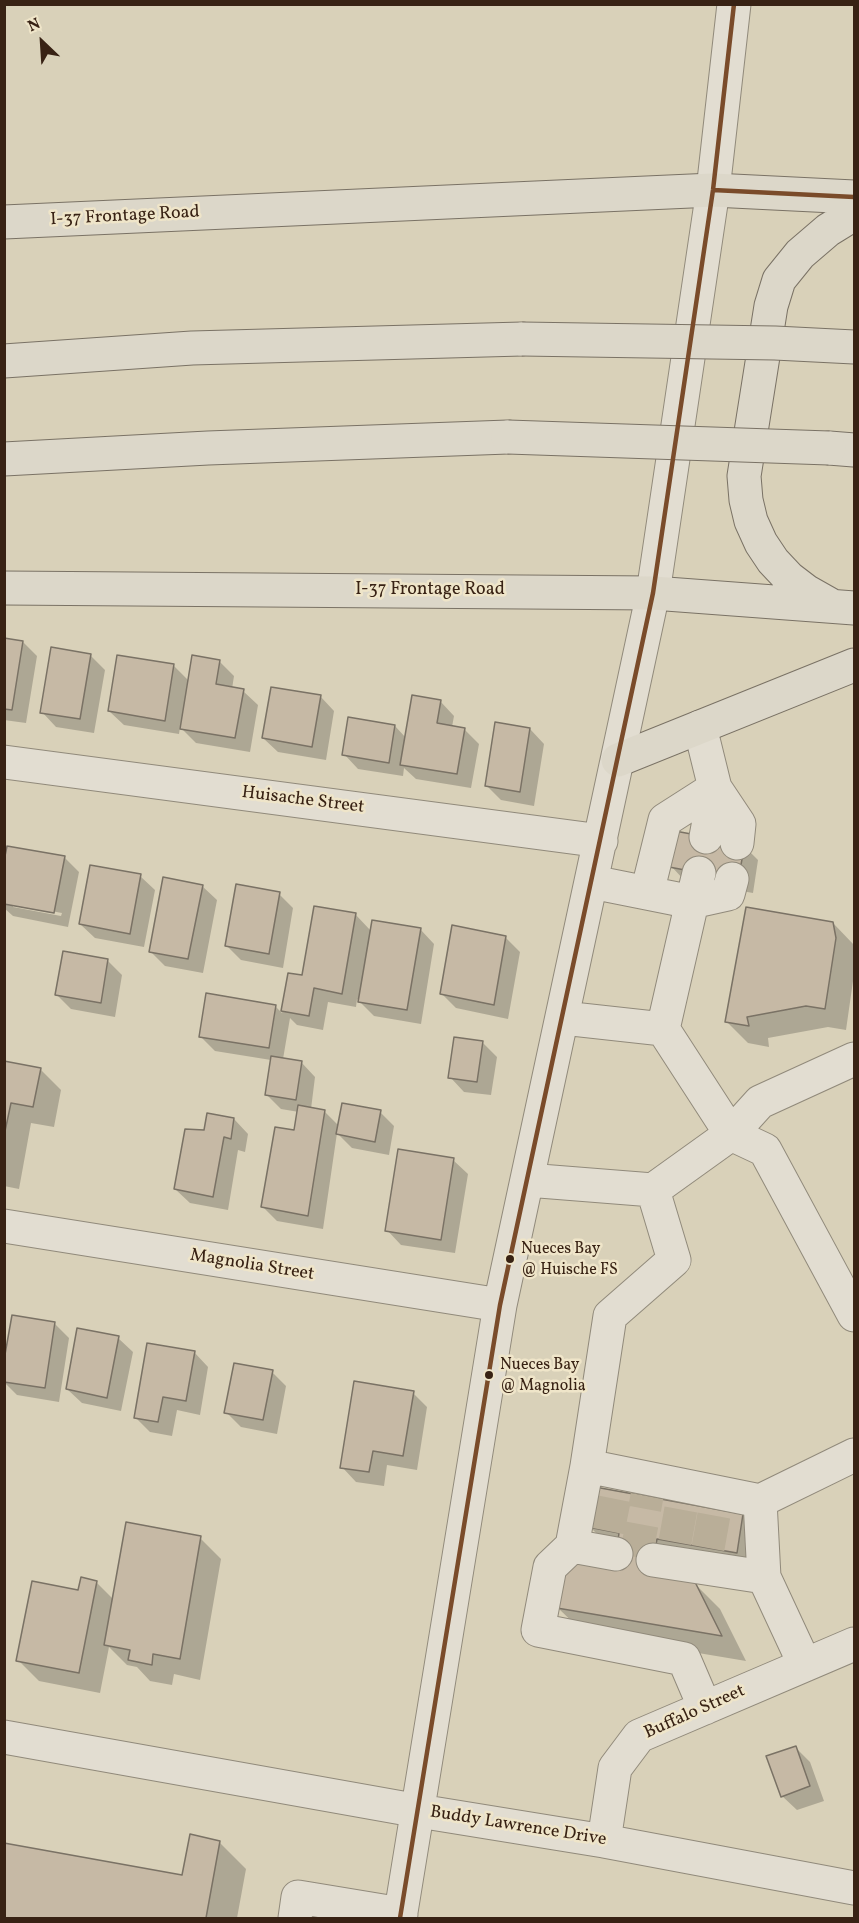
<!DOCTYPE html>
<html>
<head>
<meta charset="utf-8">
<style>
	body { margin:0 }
	#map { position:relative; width:859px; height:1923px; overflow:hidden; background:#d9d1b9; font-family:Vollkorn,serif }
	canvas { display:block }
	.frame { position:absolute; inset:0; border:6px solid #382214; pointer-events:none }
	.north { position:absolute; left:12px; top:12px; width:60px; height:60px; -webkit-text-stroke:4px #efe5c9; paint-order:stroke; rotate:335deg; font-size:16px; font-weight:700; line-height:24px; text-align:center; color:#382214 }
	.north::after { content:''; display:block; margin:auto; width:21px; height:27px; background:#382214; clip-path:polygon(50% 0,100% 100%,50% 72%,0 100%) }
</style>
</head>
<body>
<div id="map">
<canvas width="859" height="1923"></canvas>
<div class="frame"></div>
<div class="north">N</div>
</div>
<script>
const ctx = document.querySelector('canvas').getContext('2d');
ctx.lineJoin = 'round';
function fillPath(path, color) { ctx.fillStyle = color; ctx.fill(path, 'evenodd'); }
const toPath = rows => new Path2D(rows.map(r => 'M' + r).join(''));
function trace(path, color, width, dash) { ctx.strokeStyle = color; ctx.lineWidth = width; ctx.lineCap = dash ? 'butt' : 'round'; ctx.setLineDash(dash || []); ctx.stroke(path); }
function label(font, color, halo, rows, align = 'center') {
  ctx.font = font + ' Vollkorn,serif'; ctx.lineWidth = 5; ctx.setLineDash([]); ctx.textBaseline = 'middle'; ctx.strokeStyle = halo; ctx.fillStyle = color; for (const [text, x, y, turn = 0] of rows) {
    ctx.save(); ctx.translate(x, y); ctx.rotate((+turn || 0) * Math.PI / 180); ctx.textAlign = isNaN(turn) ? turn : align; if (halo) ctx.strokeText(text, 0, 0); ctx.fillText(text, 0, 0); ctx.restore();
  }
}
const shadow = toPath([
	[4,639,23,642,37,656,26,723,4,720],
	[90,655,105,670,94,733,56,727,42,712],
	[219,661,234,676,232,689,243,691,258,705,250,752,196,743,180,727,179,734,124,725,109,711,174,666,189,681],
	[320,696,334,711,326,760,278,752,263,738],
	[440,701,454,716,452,727,464,729,479,744,471,788,416,779,404,768,403,776,358,769,344,754,395,726,406,738],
	[530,729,544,744,534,806,501,800,487,786],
	[744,846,758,860,753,893,685,881,671,866],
	[65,858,79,872,68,927,13,916,4,908,4,862],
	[13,904,62,913,61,916,13,907],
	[140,876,155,890,144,947,95,938,80,924],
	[202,886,217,900,203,973,165,966,151,952],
	[279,894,293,908,283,968,241,960,226,945],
	[355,914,371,931,420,929,434,944,421,1024,374,1016,357,999,356,1007,328,1002,323,1030,297,1025,290,1018,283,1059,301,1062,315,1077,311,1109,324,1111,339,1126,380,1112,394,1126,389,1155,352,1148,337,1133,323,1229,277,1221,263,1207,295,1132,299,1112,281,1109,266,1094,271,1060,215,1051,200,1036,275,1006,282,1013,289,974,304,977],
	[833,923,854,945,854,974,846,1030,828,1027,768,1038,769,1047,748,1043,727,1022],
	[505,937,520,952,508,1019,456,1008,442,994],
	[108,961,122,975,115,1017,71,1009,56,994],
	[482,1042,497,1057,491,1095,464,1092,450,1077],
	[4,1063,40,1069,61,1090,54,1127,31,1123,19,1189,4,1186],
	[234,1119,248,1134,245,1152,238,1150,228,1210,190,1203,175,1189],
	[453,1160,468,1174,455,1253,401,1245,387,1230],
	[55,1324,69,1338,59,1402,17,1395,4,1382,4,1369],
	[118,1338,133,1352,121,1411,82,1403,67,1389],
	[194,1352,208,1367,200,1415,177,1410,172,1436,150,1432,136,1418],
	[272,1372,286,1386,277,1434,241,1427,226,1412],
	[413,1393,427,1407,417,1470,387,1465,384,1486,356,1482,342,1467],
	[743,1515,769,1542,763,1578,693,1582,720,1609,746,1661,585,1634,558,1608,617,1554,590,1527],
	[200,1538,221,1559,200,1680,174,1674,172,1685,150,1681,137,1667,127,1665,109,1647,100,1693,39,1681,18,1660,79,1592,96,1582,114,1600],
	[796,1748,810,1762,824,1801,797,1810,782,1796],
	[220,1843,246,1869,237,1918,4,1918,4,1845,183,1877]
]);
const building = toPath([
	[4,638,23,641,12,710,4,709,4,638],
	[51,647,91,654,80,719,40,713,51,647],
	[117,655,174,664,165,721,108,711,117,655],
	[192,655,220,660,216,684,244,689,235,738,180,729,192,655],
	[271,687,321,695,312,747,262,738,271,687],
	[412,695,441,700,437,723,465,728,457,774,400,765,412,695],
	[348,717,395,725,389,763,342,755,348,717],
	[495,722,530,728,520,792,485,786,495,722],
	[675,831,745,844,738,880,669,867,675,831],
	[7,846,65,856,54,913,4,904,4,861,7,846],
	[90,865,141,874,130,934,79,924,90,865],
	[163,877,203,885,188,959,149,952,163,877],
	[236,884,280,892,269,954,225,946,236,884],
	[314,906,356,913,342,994,314,988,309,1016,281,1011,288,973,302,975,314,906],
	[746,907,833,922,836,938,825,1009,806,1006,747,1017,749,1026,725,1022,746,907],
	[372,920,421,928,407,1010,358,1002,372,920],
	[452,925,506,936,494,1005,440,994,452,925],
	[63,951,108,959,101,1003,55,995,63,951],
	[206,993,276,1005,269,1048,199,1037,206,993],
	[454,1037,483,1041,477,1082,448,1078,454,1037],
	[271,1056,302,1061,296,1100,265,1095,271,1056],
	[4,1061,41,1068,33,1107,11,1103,4,1136,4,1061],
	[342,1103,381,1110,375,1142,336,1134,342,1103],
	[298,1105,325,1110,308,1216,261,1207,275,1127,294,1130,298,1105],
	[207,1113,234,1118,231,1139,224,1137,213,1197,174,1189,185,1129,204,1130,207,1113],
	[398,1149,454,1158,441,1240,385,1231,398,1149],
	[12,1315,55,1322,45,1388,4,1382,4,1360,12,1315],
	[77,1328,119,1336,107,1398,66,1389,77,1328],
	[147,1343,195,1351,186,1401,163,1397,158,1422,134,1418,147,1343],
	[234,1363,273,1370,263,1420,224,1413,234,1363],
	[354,1381,414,1391,403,1456,373,1451,369,1472,340,1468,354,1381],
	[595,1487,743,1514,737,1553,657,1539,651,1574,694,1580,722,1636,557,1608,565,1558,616,1554,619,1533,588,1527,595,1487],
	[126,1522,201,1536,180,1659,153,1654,152,1665,128,1660,130,1650,104,1645,126,1522],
	[81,1577,97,1581,79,1673,16,1661,32,1581,78,1590,81,1577],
	[796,1746,810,1786,781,1797,766,1756,796,1746],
	[190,1834,220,1841,206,1918,4,1918,4,1843,182,1875,190,1834]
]);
const minorTunnel = toPath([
	[608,1531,616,1491],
	[675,1542,682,1503],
	[708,1548,715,1509],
	[636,1557,647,1496]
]);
const minor = toPath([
	[4,762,601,841],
	[715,788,739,824,737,843],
	[706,837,715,788],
	[699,873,692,902,728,894,732,879],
	[592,882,692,902,663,1029],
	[647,893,665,820,715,788,700,727],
	[854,1059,760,1102,731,1134,765,1150,854,1315],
	[527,1180,653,1190,731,1134,663,1029,563,1018],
	[653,1190,674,1260,610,1316,587,1466,760,1501,764,1577,805,1665],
	[4,1226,500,1305],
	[587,1466,572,1546,616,1554],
	[760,1501,854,1455],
	[572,1546,550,1567,538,1630,684,1659,705,1708],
	[653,1560,764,1577],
	[4,1737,419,1811,604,1841,854,1888],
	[604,1841,615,1768,639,1736,854,1644],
	[295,1918,298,1897,401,1914],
	[400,1918,500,1305,653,593,713,190,734,4]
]);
const major = toPath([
	[4,222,713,190,854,197],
	[4,588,653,593,854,608],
	[829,604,806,591,789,578,773,561,761,543,751,521,746,500,744,476,771,306,779,280,800,254,828,230,854,214],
	[618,760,854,665]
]);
const highway = toPath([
	[4,361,192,348,522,339],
	[829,448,854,450],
	[4,459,208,448,508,437]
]);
const highwayBridge = toPath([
	[522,339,775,343,854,347],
	[508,437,829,448]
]);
const bus1 = toPath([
	[713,190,854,197],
	[400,1918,500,1305,653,593,713,190,734,4]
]);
const markers = [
	[510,1259,5,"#382214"],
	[489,1375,5,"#382214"]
];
const busNames = [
	["Nueces Bay",521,1250],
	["@ Huische FS",521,1271],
	["Nueces Bay",500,1366],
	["@ Magnolia",500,1387]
];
const streetNames = [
	["I-37 Frontage Road",125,217,-3],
	["I-37 Frontage Road",430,591],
	["Huisache Street",303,801,7],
	["Magnolia Street",252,1266,9],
	["Buffalo Street",695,1713,-24],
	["Buddy Lawrence Drive",518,1827,9]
];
fillPath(shadow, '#0003');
fillPath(building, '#c6b9a5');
trace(building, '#7a7265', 1.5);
trace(minorTunnel, '#b9ae98', 33, [33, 16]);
trace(minor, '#918a7b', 35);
trace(major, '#7a7265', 35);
trace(highway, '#7a7265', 35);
trace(minor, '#e2ddd1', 33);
trace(major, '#dcd7c9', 33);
trace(highway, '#dcd7c9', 33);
trace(highwayBridge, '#7a7265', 35, []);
trace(highwayBridge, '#dcd7c9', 33);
trace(bus1, '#7a4b2a', 4.5);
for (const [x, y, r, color] of markers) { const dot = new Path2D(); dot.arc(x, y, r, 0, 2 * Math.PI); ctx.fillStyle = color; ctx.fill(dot); trace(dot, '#efe5c9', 2); }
label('16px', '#382214', '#efe5c9', busNames, 'left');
label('18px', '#382214', '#efe5c9', streetNames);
</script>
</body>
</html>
